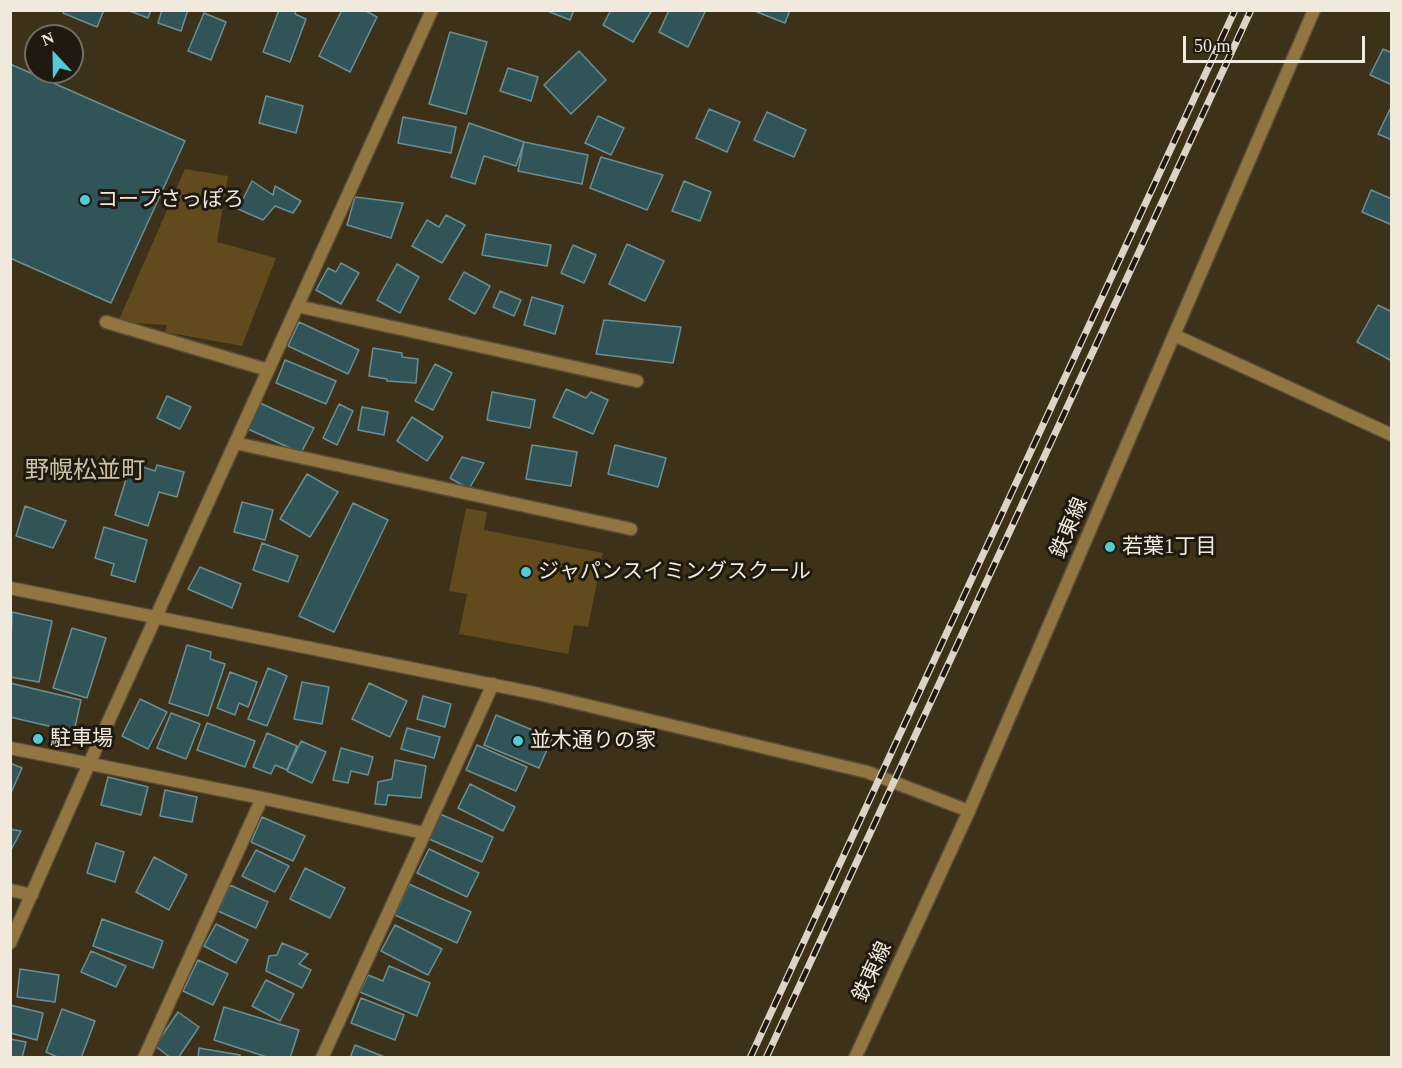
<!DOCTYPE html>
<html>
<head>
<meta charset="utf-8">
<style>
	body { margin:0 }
	#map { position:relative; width:1402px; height:1068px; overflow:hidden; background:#3d311a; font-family:"Times New Roman",serif }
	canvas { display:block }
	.frame { position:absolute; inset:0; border:12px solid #f1e9db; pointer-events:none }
	.north { position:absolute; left:24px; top:24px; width:60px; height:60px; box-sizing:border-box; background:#1f1a10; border:2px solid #736d61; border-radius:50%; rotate:338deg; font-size:16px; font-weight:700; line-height:24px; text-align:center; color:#f1e9db }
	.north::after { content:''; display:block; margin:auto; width:21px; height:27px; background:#52cbd8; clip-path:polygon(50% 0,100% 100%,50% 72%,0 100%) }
	.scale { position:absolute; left:1183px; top:36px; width:182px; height:27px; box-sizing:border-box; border:3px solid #f1e9db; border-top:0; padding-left:8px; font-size:18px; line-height:21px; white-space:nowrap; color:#f1e9db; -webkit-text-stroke:4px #1f1a10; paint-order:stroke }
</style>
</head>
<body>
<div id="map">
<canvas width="1402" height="1068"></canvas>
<div class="frame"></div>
<div class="north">N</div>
<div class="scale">50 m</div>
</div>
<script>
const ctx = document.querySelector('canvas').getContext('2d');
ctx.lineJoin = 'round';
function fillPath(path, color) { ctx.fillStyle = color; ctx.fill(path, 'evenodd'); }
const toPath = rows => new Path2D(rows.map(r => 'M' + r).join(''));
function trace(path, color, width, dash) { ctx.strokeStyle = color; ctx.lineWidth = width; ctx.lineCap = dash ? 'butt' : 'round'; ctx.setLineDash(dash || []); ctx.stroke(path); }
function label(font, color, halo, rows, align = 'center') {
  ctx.font = font + ' "Times New Roman","Noto Sans JP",serif'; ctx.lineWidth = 6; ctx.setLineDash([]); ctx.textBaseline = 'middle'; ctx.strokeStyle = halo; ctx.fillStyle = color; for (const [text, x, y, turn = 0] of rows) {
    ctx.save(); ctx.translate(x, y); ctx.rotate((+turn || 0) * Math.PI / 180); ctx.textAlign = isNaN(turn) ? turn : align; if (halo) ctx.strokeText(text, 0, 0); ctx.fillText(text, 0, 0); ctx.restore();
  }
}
const green = toPath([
	[185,169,228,176,217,242,276,258,242,346,165,332,167,325,118,322],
	[466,508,487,512,484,530,603,553,588,627,574,625,568,654,459,634,467,594,449,591]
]);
const building = toPath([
	[64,10,104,10,97,27,63,13,64,10],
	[127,10,151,10,148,18,127,10],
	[162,10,188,10,181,31,158,23,162,10],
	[279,10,296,10,295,14,306,19,290,62,263,52,279,10],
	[342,10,364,10,377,17,350,72,319,56,342,10],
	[545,10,574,10,570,20,545,10],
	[611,10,652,10,633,42,603,25,611,10],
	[669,10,706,10,688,47,659,32,669,10],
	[752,10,790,10,785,23,752,10],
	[204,13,226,22,211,60,188,51,204,13],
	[450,32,487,42,466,114,429,104,450,32],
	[1383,49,1392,53,1392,85,1370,75,1383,49],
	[579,51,606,80,571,114,544,85,579,51],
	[10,64,185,141,111,303,10,258,10,64],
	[508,68,538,77,531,101,500,91,508,68],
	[266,96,303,106,296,133,259,123,266,96],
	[1392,105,1392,140,1378,134,1392,105],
	[709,109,740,122,727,152,696,138,709,109],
	[767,112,806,130,794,157,754,140,767,112],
	[598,116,624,128,611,155,585,143,598,116],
	[403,117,456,127,451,153,398,143,403,117],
	[469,123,524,142,516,166,484,156,475,184,451,177,469,123],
	[524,142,588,155,582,184,518,171,524,142],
	[601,157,663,175,647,210,590,188,601,157],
	[252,181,273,195,275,186,301,201,293,213,275,206,263,220,238,209,252,181],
	[684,181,711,192,700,221,672,211,684,181],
	[1371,190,1392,199,1392,225,1362,212,1371,190],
	[355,197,403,203,391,238,347,225,355,197],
	[446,215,465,225,442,263,412,246,427,220,439,227,446,215],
	[486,234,551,245,547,266,482,255,486,234],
	[627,244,664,261,645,301,609,284,627,244],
	[573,245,596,255,584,283,561,273,573,245],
	[341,263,359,273,341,304,316,290,328,268,336,272,341,263],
	[397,264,419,277,400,313,377,300,397,264],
	[464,272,490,286,475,314,449,299,464,272],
	[500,291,521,300,514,316,493,307,500,291],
	[532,297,563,306,555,334,524,325,532,297],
	[1378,305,1392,312,1392,361,1357,342,1378,305],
	[604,320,681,327,673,363,596,354,604,320],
	[299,322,359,350,348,374,288,346,299,322],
	[373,348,402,353,402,357,418,359,416,383,387,381,387,379,369,376,373,348],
	[285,360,336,381,326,404,276,383,285,360],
	[435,364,452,373,433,410,415,401,435,364],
	[566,389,586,398,591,392,608,400,593,434,553,417,566,389],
	[492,392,535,400,530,428,487,420,492,392],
	[167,396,191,407,180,429,157,418,167,396],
	[260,403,314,428,301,453,248,429,260,403],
	[339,404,353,411,337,445,323,438,339,404],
	[362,407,388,412,384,435,358,430,362,407],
	[412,417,443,437,427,461,397,441,412,417],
	[532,445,577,452,571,486,526,479,532,445],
	[615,445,666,458,658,487,608,474,615,445],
	[462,457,484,463,469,489,450,478,462,457],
	[131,463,155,471,157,465,184,472,177,497,159,492,148,526,115,515,131,463],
	[307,474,338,492,310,537,280,519,307,474],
	[242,502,273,510,265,540,234,532,242,502],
	[353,503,388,520,334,632,299,616,353,503],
	[25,506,66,521,53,548,16,536,25,506],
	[104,527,147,540,135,582,111,575,114,564,95,558,104,527],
	[262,543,298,556,288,582,253,570,262,543],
	[200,567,241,584,232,608,188,589,200,567],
	[12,612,52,621,39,682,10,677,12,612],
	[72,628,106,638,87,698,53,688,72,628],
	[187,645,211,652,210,659,225,664,208,716,169,703,187,645],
	[268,668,287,676,267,726,248,719,268,668],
	[230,672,257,682,248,707,239,703,235,715,217,708,230,672],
	[302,682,329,687,322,724,294,719,302,682],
	[10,683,81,700,74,732,10,717,10,683],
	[369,683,407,701,390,737,352,719,369,683],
	[423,696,451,704,445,727,417,719,423,696],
	[140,699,167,712,148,749,122,736,140,699],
	[171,713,200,724,186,759,157,748,171,713],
	[496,715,552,738,539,768,484,745,496,715],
	[207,723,255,741,245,767,197,750,207,723],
	[407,728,440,737,434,758,401,749,407,728],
	[267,733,297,746,287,770,275,765,271,774,253,767,267,733],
	[301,741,326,752,312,783,287,771,301,741],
	[477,745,527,767,516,791,466,770,477,745],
	[341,748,373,757,368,775,351,771,348,783,333,780,341,748],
	[395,760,426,766,421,798,388,795,386,805,375,804,378,782,392,779,395,760],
	[10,763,22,768,10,795,10,763],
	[108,777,148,787,141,815,101,805,108,777],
	[470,784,515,807,503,831,458,808,470,784],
	[165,790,197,797,192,822,160,816,165,790],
	[440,814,493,837,482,862,429,839,440,814],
	[262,817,305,836,293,861,251,842,262,817],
	[10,829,21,831,10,852,10,829],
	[96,843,124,852,115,882,87,873,96,843],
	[429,849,479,873,467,897,417,873,429,849],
	[256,850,289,866,275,892,242,876,256,850],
	[154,857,187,875,169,910,136,892,154,857],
	[305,868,345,888,330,918,290,899,305,868],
	[409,884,471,912,457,943,395,915,409,884],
	[230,885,268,902,256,928,218,911,230,885],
	[102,919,163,941,153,968,93,946,102,919],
	[216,924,248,940,236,963,204,946,216,924],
	[395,925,442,949,428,975,381,951,395,925],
	[282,943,308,954,299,964,311,970,302,988,266,971,269,956,277,955,282,943],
	[91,951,126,966,116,987,81,972,91,951],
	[198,960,228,974,213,1005,183,991,198,960],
	[389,966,430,983,417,1016,360,992,368,975,383,981,389,966],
	[20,969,59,975,55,1002,17,997,20,969],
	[266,980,294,994,280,1021,252,1006,266,980],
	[361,998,404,1015,395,1040,351,1023,361,998],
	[10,1005,43,1013,37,1040,10,1033,10,1005],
	[224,1007,299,1030,290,1058,270,1058,214,1040,224,1007],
	[62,1009,95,1021,81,1058,60,1058,46,1052,62,1009],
	[178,1012,199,1027,178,1058,171,1058,155,1046,178,1012],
	[10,1039,26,1042,22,1058,10,1058,10,1039],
	[355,1045,387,1058,350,1058,355,1045],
	[199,1048,240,1055,240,1058,198,1058,199,1048]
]);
const minor = toPath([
	[297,306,637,381],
	[106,322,268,370],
	[1174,335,1392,435],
	[235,443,631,529],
	[10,588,539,694,867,772,969,811],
	[10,748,262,798,424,833],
	[10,890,32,895],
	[10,943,89,764,432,10],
	[144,1058,262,798],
	[322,1058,493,684]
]);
const tertiary = toPath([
	[855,1058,969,811,1314,10]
]);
const rail = toPath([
	[750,1058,1235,10],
	[766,1058,1251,10]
]);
const markers = [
	[85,200,6,"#52cbd8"],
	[1110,547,6,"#52cbd8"],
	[526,572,6,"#52cbd8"],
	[38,739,6,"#52cbd8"],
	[518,741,6,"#52cbd8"]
];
const poiNames = [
	["コープさっぽろ",97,200],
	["若葉1丁目",1122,547],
	["ジャパンスイミングスクール",538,572],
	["駐車場",50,739],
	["並木通りの家",530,741]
];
const streetNames = [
	["鉄東線",1070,528,-67],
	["鉄東線",873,972,-65]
];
const quarterNames = [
	["野幌松並町",85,472]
];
fillPath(green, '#614a1b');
fillPath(building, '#315458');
trace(building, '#6b9094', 1.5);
trace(minor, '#5a4e39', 15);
trace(tertiary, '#5a4e39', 15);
trace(minor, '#927641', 12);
trace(tertiary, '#927641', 12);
trace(rail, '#ddd4c5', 7);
trace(rail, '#1f1a10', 4.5, [14]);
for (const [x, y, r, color] of markers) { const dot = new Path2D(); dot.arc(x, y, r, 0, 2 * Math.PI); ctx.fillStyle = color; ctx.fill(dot); trace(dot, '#1f1a10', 2); }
label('21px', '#f1e9db', '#1f1a10', poiNames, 'left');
label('21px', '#f1e9db', '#1f1a10', streetNames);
label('24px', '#cfc0a5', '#1f1a10', quarterNames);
</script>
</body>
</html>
